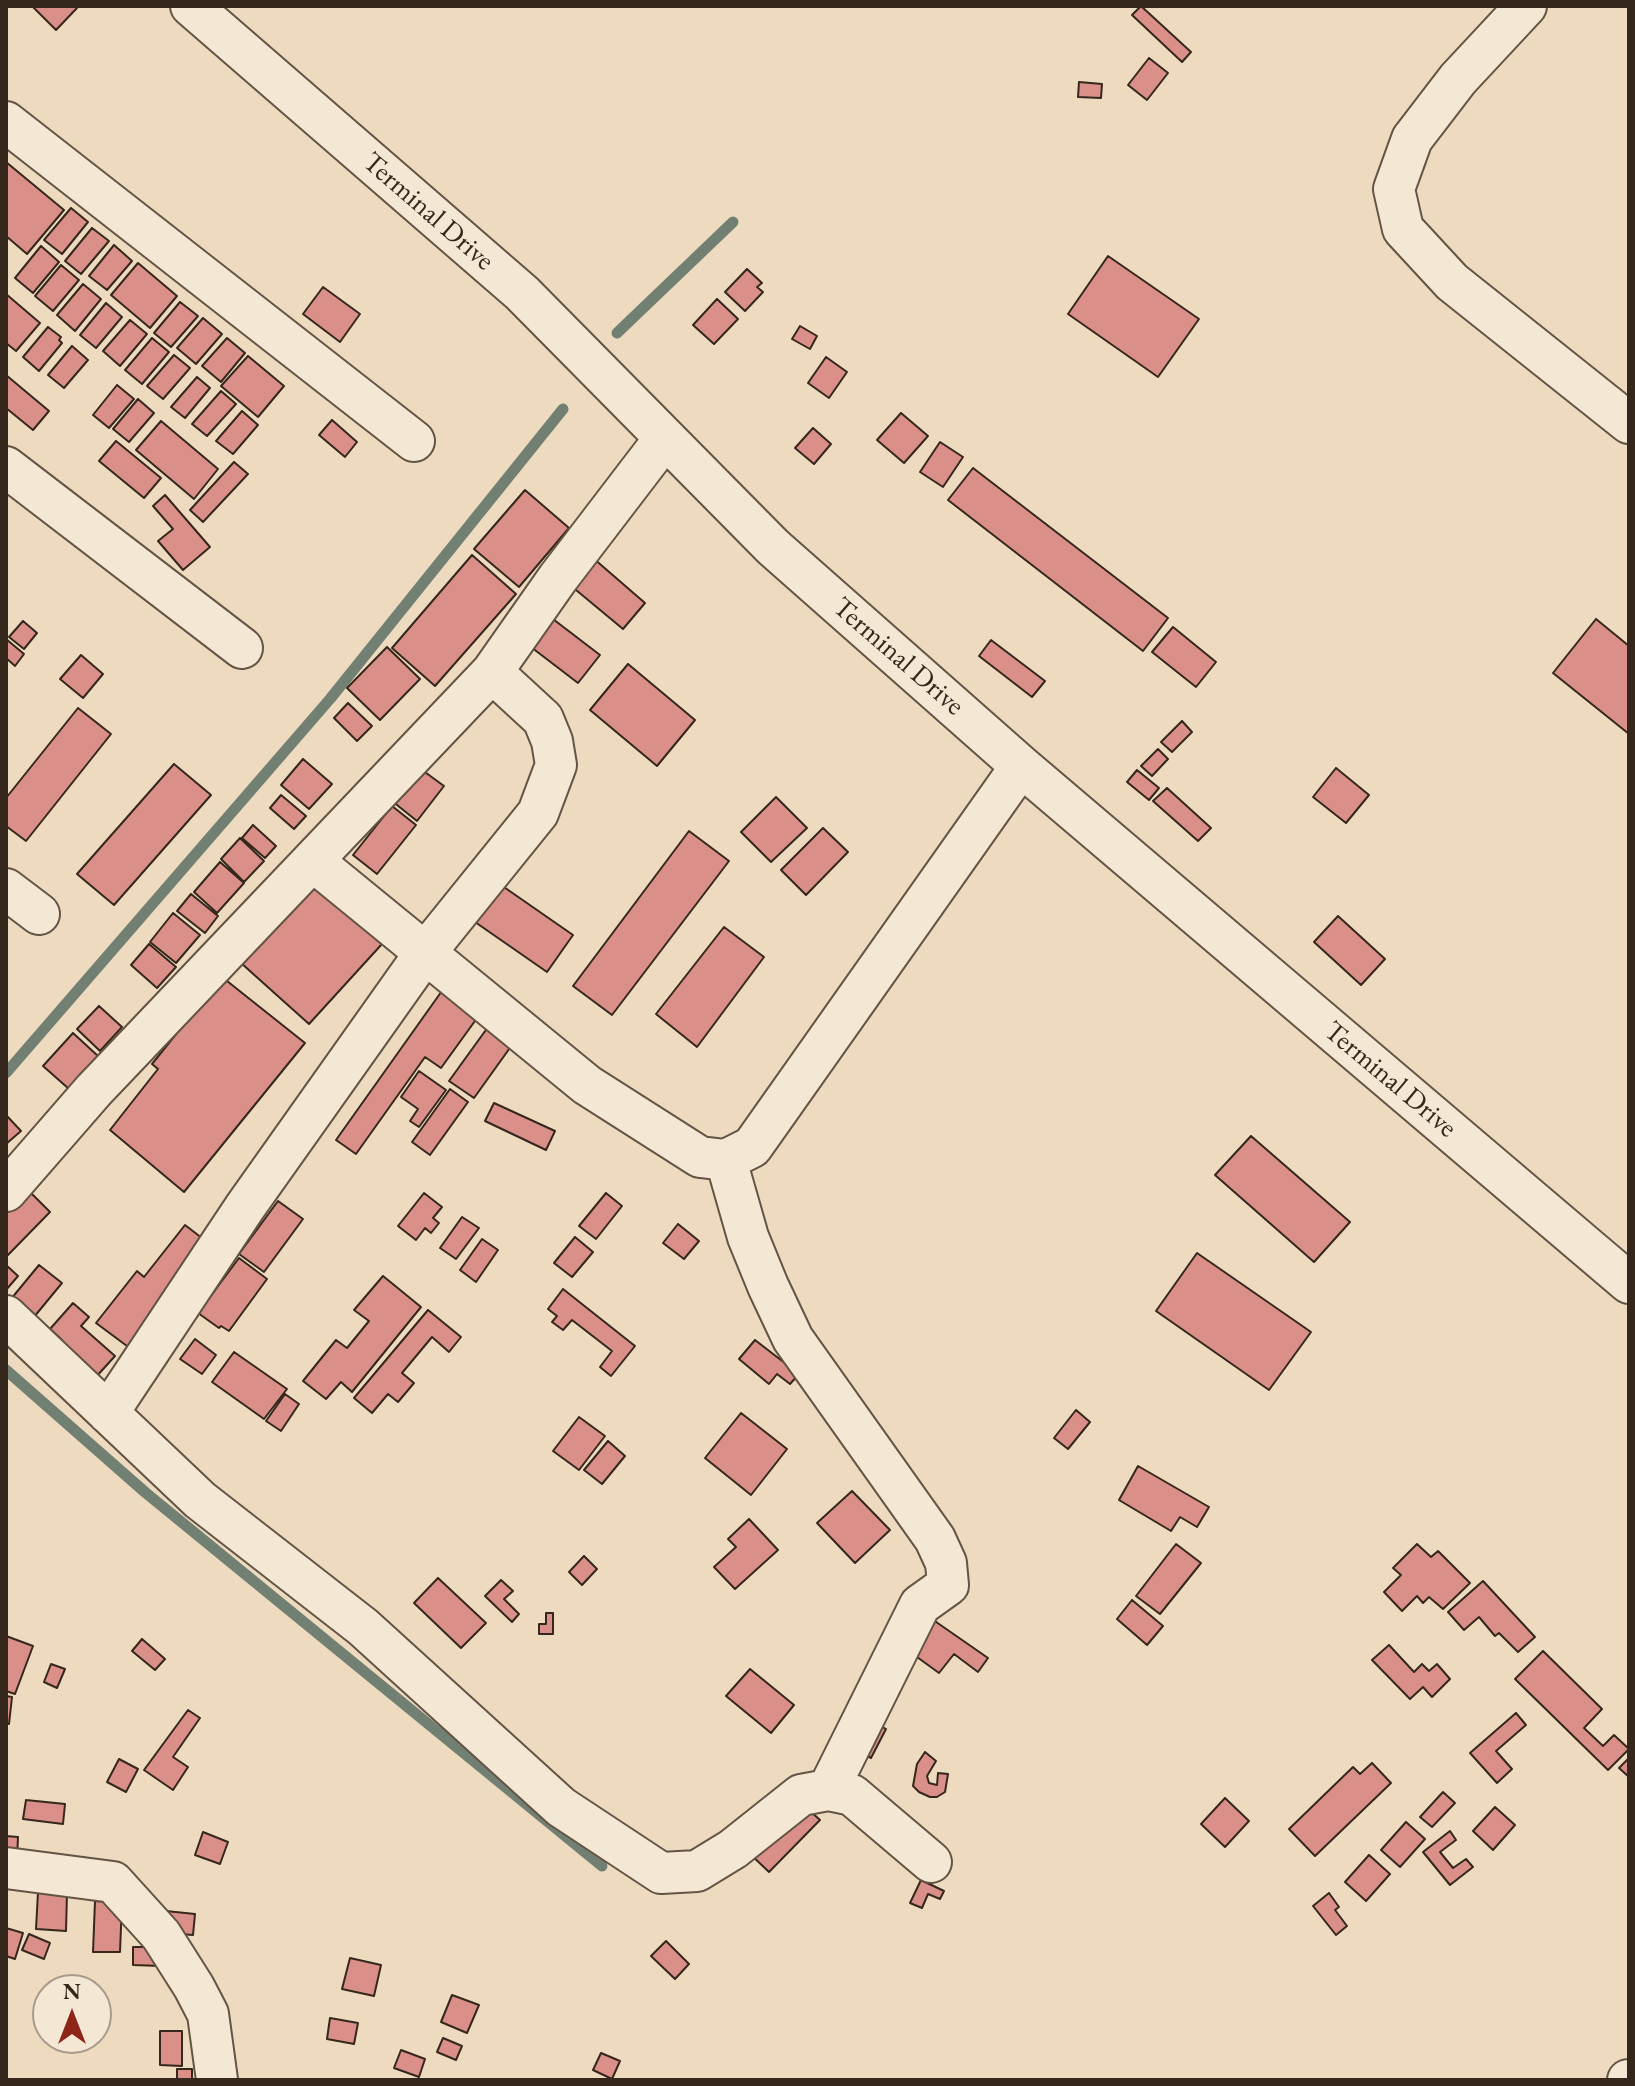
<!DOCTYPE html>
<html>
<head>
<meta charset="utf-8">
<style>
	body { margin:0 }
	#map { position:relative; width:1635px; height:2086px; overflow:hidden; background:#eedbbf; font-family:"EB Garamond",serif }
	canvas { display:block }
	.frame { position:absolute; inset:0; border:8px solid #35271b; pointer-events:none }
	.north { position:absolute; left:32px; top:1974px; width:80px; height:80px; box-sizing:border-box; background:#f4e8d5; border:2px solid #a89b8b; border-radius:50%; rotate:0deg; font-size:22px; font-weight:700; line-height:32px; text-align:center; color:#35271b }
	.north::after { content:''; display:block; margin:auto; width:28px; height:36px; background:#8f2418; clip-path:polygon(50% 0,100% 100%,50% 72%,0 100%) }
</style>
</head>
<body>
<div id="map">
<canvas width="1635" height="2086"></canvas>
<div class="frame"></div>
<div class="north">N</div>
</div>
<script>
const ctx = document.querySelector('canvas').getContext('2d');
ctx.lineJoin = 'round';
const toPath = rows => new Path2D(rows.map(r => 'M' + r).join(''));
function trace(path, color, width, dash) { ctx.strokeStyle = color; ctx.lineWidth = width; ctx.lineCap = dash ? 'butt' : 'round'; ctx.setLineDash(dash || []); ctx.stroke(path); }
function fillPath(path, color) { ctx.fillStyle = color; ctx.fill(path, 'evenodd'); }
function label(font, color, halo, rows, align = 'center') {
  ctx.font = font + ' "EB Garamond",serif'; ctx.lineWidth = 6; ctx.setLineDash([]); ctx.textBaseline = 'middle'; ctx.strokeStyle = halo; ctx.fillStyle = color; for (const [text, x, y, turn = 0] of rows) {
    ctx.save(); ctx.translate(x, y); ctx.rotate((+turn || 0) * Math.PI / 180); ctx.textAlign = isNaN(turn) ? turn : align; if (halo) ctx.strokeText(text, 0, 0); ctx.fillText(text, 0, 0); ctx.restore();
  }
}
const stream = toPath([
	[617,333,733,222],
	[6,1073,330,699,563,409],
	[6,1370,146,1493,602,1866]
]);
const building = toPath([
	[32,6,76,6,77,8,56,30,32,6],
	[1141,6,1191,52,1182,62,1132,15,1141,6],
	[1149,58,1168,73,1147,100,1128,85,1149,58],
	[1079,82,1102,84,1101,98,1078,97,1079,82],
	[6,162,64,210,27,254,6,236,6,162],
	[71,208,88,222,62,254,44,240,71,208],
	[92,228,109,241,81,274,65,261,92,228],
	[114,245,132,261,107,290,89,276,114,245],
	[41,246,59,262,33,293,15,278,41,246],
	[1108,256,1199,319,1158,377,1068,314,1108,256],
	[138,263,177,296,150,328,111,295,138,263],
	[61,265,79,280,53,311,35,296,61,265],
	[747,269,762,283,757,287,763,292,745,311,725,292,747,269],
	[83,284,101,299,75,331,57,315,83,284],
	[323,287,360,314,340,342,303,314,323,287],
	[6,294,40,323,16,351,6,343,6,294],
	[717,299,738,319,714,344,693,325,717,299],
	[180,302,198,316,171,347,154,333,180,302],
	[106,303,122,317,96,348,80,335,106,303],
	[203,318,222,334,196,364,177,348,203,318],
	[130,320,147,334,120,366,103,351,130,320],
	[800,326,817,336,810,349,792,339,800,326],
	[48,327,61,337,59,340,62,343,39,371,23,357,48,327],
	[152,338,169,352,142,384,125,370,152,338],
	[227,338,245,353,221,382,202,366,227,338],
	[72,346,88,360,64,388,48,375,72,346],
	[174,355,190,368,163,399,147,386,174,355],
	[248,356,284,386,258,417,221,386,248,356],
	[826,357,847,372,829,398,808,383,826,357],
	[6,375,49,411,33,430,6,408,6,375],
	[197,377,210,388,185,418,171,407,197,377],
	[117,385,134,399,109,428,93,415,117,385],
	[221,391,236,404,207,436,192,424,221,391],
	[138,399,154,413,129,442,113,429,138,399],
	[242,411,258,425,233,454,216,441,242,411],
	[901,413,928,436,904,463,877,440,901,413],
	[332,420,357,442,345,457,319,435,332,420],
	[161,421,218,469,194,499,136,450,161,421],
	[813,428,831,444,814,464,795,448,813,428],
	[116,441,161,478,144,498,99,461,116,441],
	[940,442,963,457,943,487,920,472,940,442],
	[234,462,248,474,203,522,190,510,234,462],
	[973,468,1168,618,1143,651,948,500,973,468],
	[525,490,569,528,519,587,474,549,525,490],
	[165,495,210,547,183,570,158,541,173,529,153,506,165,495],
	[472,555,516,594,435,686,392,648,472,555],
	[593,558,645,603,623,629,570,585,593,558],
	[549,616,600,655,578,683,527,644,549,616],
	[1596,619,1629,646,1629,734,1553,673,1596,619],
	[23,621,37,633,24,649,9,637,23,621],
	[1173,627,1216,662,1196,687,1152,652,1173,627],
	[6,639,24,654,15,666,6,658,6,639],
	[991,640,1045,681,1032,697,979,656,991,640],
	[387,647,420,679,380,720,347,688,387,647],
	[81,655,103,674,83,698,60,679,81,655],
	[628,664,695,720,657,766,590,710,628,664],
	[348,703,372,726,357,741,334,718,348,703],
	[78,708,111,734,26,841,6,826,6,798,78,708],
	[1182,721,1192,732,1172,752,1161,742,1182,721],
	[1158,749,1168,759,1152,776,1141,766,1158,749],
	[303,759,332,784,309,809,281,785,303,759],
	[174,764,211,795,114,905,77,874,174,764],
	[418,767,444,786,417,821,392,801,418,767],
	[1336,768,1369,795,1346,823,1313,797,1336,768],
	[1137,770,1159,788,1149,800,1127,782,1137,770],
	[1167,788,1211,828,1198,841,1153,801,1167,788],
	[281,795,306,816,294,829,270,808,281,795],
	[776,797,807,828,771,862,741,832,776,797],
	[392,806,416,825,377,874,353,855,392,806],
	[253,825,276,846,265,858,242,838,253,825],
	[823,828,848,852,806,895,781,870,823,828],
	[689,831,729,861,612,1015,573,986,689,831],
	[240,838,264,861,244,882,221,859,240,838],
	[220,862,244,883,217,913,194,892,220,862],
	[315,883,382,944,309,1024,241,963,315,883],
	[501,885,573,935,547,972,475,922,501,885],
	[191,894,218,916,205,933,177,911,191,894],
	[173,913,200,935,176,963,150,942,173,913],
	[1338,916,1385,959,1361,985,1314,942,1338,916],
	[724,927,764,957,697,1047,656,1014,724,927],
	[149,944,176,967,157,988,131,965,149,944],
	[222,977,305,1043,184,1192,110,1130,158,1069,152,1064,222,977],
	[444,988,480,1014,441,1068,425,1057,356,1154,336,1140,444,988],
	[99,1006,122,1027,100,1051,77,1029,99,1006],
	[488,1027,512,1045,474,1098,449,1081,488,1027],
	[73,1033,98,1056,69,1089,43,1066,73,1033],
	[419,1071,446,1090,419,1127,410,1121,418,1109,401,1097,419,1071],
	[450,1089,468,1102,430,1155,412,1142,450,1089],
	[494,1103,555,1131,546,1150,485,1121,494,1103],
	[6,1115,21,1131,6,1144,6,1115],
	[1251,1136,1350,1222,1314,1262,1215,1175,1251,1136],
	[23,1185,50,1212,6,1257,6,1202,23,1185],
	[424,1193,442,1207,433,1218,439,1223,431,1233,425,1228,416,1240,398,1226,424,1193],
	[606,1193,622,1206,596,1239,579,1226,606,1193],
	[278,1201,303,1219,264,1272,239,1254,278,1201],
	[462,1217,479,1228,456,1259,440,1248,462,1217],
	[678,1224,699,1241,684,1259,663,1243,678,1224],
	[185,1225,211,1245,131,1349,96,1323,137,1271,144,1277,185,1225],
	[575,1237,593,1252,572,1277,554,1263,575,1237],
	[482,1239,498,1250,476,1282,460,1270,482,1239],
	[1197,1253,1311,1332,1269,1390,1156,1311,1197,1253],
	[239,1258,267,1279,229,1331,221,1326,219,1328,198,1313,239,1258],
	[6,1265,18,1276,6,1290,6,1265],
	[39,1265,62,1283,34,1317,11,1299,39,1265],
	[383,1276,421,1307,352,1392,341,1382,326,1399,303,1381,336,1340,347,1348,369,1321,354,1310,383,1276],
	[563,1289,635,1346,611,1376,600,1367,612,1351,572,1320,563,1330,552,1322,557,1316,548,1309,563,1289],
	[73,1303,89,1317,81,1326,115,1356,95,1378,57,1346,62,1340,50,1329,73,1303],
	[428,1310,461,1337,449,1352,432,1337,402,1373,414,1383,398,1402,388,1394,372,1413,354,1398,428,1310],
	[195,1339,216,1355,202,1374,180,1359,195,1339],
	[755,1340,799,1374,790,1384,777,1374,769,1384,739,1359,755,1340],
	[234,1352,287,1389,264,1419,212,1382,234,1352],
	[285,1394,299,1404,281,1431,266,1421,285,1394],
	[1076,1410,1090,1422,1068,1449,1054,1438,1076,1410],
	[741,1413,787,1449,751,1495,705,1458,741,1413],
	[579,1417,605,1436,579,1470,553,1451,579,1417],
	[608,1441,625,1456,602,1484,584,1470,608,1441],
	[1138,1466,1209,1507,1197,1527,1180,1517,1171,1531,1119,1500,1138,1466],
	[852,1491,890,1530,855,1563,817,1523,852,1491],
	[749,1519,778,1550,735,1589,714,1567,736,1547,728,1539,749,1519],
	[1176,1544,1201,1563,1160,1614,1136,1596,1176,1544],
	[1417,1544,1431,1557,1438,1551,1470,1583,1443,1609,1429,1597,1423,1603,1417,1596,1402,1611,1384,1592,1401,1575,1393,1568,1417,1544],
	[584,1556,597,1569,582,1585,569,1572,584,1556],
	[438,1578,486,1623,461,1648,414,1603,438,1578],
	[501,1580,513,1591,504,1599,519,1614,512,1622,485,1596,501,1580],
	[1483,1581,1535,1637,1518,1652,1499,1633,1495,1636,1479,1617,1464,1630,1448,1612,1483,1581],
	[1132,1600,1163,1626,1147,1645,1117,1619,1132,1600],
	[546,1613,553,1613,553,1634,539,1634,539,1624,546,1624,546,1613],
	[929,1617,988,1658,978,1672,954,1654,939,1673,906,1649,929,1617],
	[6,1636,33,1646,15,1694,6,1691,6,1636],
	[142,1639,165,1659,155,1670,132,1651,142,1639],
	[1389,1645,1414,1672,1422,1664,1429,1671,1437,1664,1450,1679,1432,1697,1423,1687,1410,1699,1372,1660,1389,1645],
	[1543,1651,1602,1709,1584,1728,1603,1746,1614,1735,1629,1749,1608,1770,1515,1679,1543,1651],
	[51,1664,65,1669,57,1688,44,1682,51,1664],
	[750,1669,794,1705,771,1733,726,1696,750,1669],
	[6,1696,12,1697,9,1724,6,1724,6,1696],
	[188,1710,200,1718,173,1757,188,1767,173,1790,144,1770,188,1710],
	[1516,1713,1526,1725,1496,1751,1512,1769,1497,1783,1470,1753,1516,1713],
	[872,1721,886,1729,871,1758,856,1750,872,1721],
	[925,1752,936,1761,927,1776,929,1783,937,1785,938,1773,948,1774,945,1792,937,1797,930,1797,919,1792,913,1786,917,1764,925,1752],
	[1629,1758,1629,1777,1619,1768,1629,1758],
	[119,1759,138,1769,126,1792,107,1782,119,1759],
	[1372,1763,1391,1783,1315,1856,1289,1829,1353,1767,1360,1774,1372,1763],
	[1443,1792,1455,1803,1432,1827,1420,1817,1443,1792],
	[1225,1798,1249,1821,1225,1847,1201,1824,1225,1798],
	[26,1800,65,1804,63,1824,23,1819,26,1800],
	[798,1800,820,1820,769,1872,748,1852,798,1800],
	[1495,1807,1515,1825,1493,1850,1473,1831,1495,1807],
	[1406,1822,1425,1839,1400,1867,1381,1850,1406,1822],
	[1450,1831,1456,1840,1440,1852,1453,1868,1466,1859,1473,1867,1450,1885,1423,1852,1450,1831],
	[203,1832,228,1842,220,1864,195,1855,203,1832],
	[6,1836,18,1837,17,1861,6,1860,6,1836],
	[1369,1855,1390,1874,1366,1901,1345,1882,1369,1855],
	[921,1880,944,1891,940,1899,928,1894,922,1908,910,1903,921,1880],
	[38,1892,67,1893,66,1931,36,1929,38,1892],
	[1329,1893,1339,1907,1335,1910,1347,1926,1336,1935,1313,1906,1329,1893],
	[95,1901,122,1902,120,1952,93,1952,95,1901],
	[166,1911,195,1914,193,1935,165,1933,166,1911],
	[6,1928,23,1933,15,1959,6,1956,6,1928],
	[29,1934,50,1943,44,1959,22,1950,29,1934],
	[666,1941,689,1964,675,1979,651,1956,666,1941],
	[133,1947,161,1947,161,1966,133,1965,133,1947],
	[350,1958,381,1965,374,1996,342,1989,350,1958],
	[452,1995,479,2005,467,2033,441,2022,452,1995],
	[330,2018,358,2023,354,2044,327,2039,330,2018],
	[160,2031,182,2031,182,2066,160,2065,160,2031],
	[443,2038,462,2046,456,2060,437,2052,443,2038],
	[401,2050,425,2059,419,2077,394,2068,401,2050],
	[601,2053,620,2061,612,2079,593,2070,601,2053],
	[177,2069,192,2069,192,2080,177,2080,177,2069]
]);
const minor = toPath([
	[191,6,522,293,773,547,1021,766,1629,1283],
	[1526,6,1458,79,1412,139,1394,189,1403,229,1452,282,1629,423],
	[6,122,414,441],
	[6,467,242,648],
	[313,861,587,1085,700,1157,726,1160,752,1147,1021,766],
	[6,889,39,914],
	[726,1160,748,1237,768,1286,793,1339,935,1539,946,1563,948,1585,920,1605,828,1790],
	[6,1191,94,1090,492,672,558,578,665,438],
	[6,1316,200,1500,363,1627,561,1807,661,1873,697,1871,733,1849,801,1795,828,1790,852,1795,931,1862],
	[108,1413,245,1207,425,953,538,813,556,765,552,741,543,719,492,672],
	[6,1868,113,1882,161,1935,194,1987,208,2014,217,2080],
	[1628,2080,1629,2080]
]);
const streetNames = [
	["Terminal Drive",428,212,41],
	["Terminal Drive",898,657,41],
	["Terminal Drive",1390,1080,40]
];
trace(stream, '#728073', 11);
fillPath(building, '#da9088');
trace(building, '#35271b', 2);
trace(minor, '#635444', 44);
trace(minor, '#f4e8d5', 40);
label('28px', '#35271b', '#f4e8d5', streetNames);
</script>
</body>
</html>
